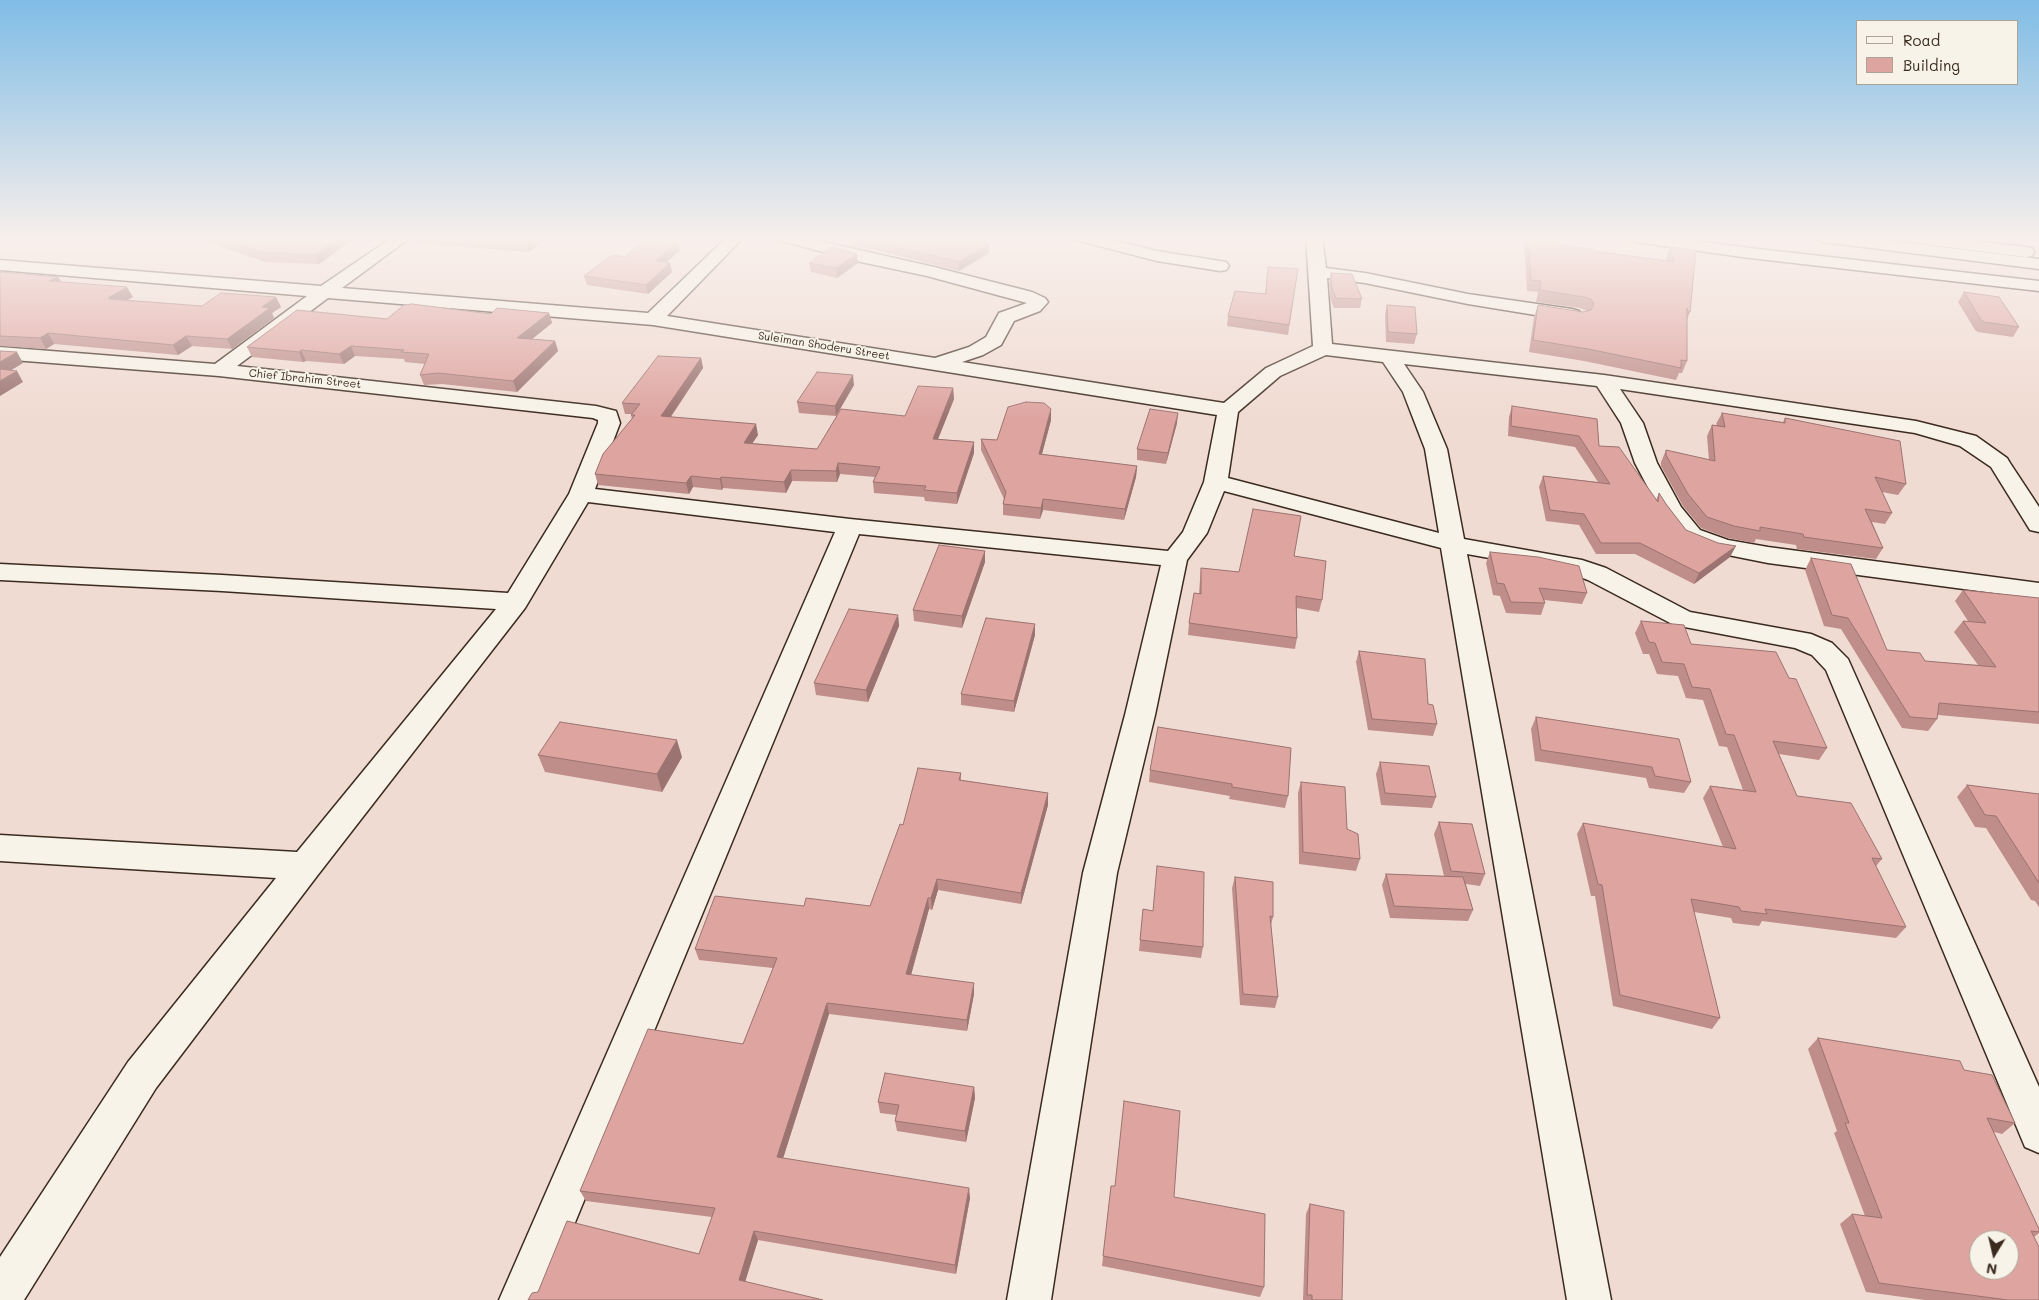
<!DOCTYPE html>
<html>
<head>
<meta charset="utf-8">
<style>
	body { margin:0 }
	#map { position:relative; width:2039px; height:1300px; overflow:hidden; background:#f0dbd2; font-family:Mali,sans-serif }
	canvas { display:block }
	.legend { position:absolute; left:1856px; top:20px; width:162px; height:65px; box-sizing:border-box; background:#f7f3e8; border:1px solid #aca397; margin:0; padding:6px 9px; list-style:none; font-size:15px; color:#3b2a1e }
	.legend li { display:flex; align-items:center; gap:10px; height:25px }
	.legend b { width:25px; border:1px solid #aca397 }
	.north { position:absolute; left:1969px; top:1230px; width:50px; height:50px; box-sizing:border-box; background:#f7f3e8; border:1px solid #aca397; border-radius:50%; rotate:189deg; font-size:14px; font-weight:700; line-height:20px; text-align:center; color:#3b2a1e }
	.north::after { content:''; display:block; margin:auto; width:18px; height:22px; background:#3b2a1e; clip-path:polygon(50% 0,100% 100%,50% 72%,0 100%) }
</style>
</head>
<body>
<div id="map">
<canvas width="2039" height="1300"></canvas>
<ul class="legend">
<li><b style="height:6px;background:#f7f3e8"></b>Road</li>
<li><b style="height:14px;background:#dea4a0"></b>Building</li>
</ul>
<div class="north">N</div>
</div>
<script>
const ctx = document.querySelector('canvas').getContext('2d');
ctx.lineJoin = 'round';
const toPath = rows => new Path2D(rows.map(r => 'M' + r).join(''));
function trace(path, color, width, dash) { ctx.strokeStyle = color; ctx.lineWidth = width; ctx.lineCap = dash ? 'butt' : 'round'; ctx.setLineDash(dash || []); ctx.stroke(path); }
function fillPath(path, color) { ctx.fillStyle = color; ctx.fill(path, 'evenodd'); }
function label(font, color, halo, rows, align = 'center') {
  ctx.font = font + ' Mali,sans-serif'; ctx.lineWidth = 4; ctx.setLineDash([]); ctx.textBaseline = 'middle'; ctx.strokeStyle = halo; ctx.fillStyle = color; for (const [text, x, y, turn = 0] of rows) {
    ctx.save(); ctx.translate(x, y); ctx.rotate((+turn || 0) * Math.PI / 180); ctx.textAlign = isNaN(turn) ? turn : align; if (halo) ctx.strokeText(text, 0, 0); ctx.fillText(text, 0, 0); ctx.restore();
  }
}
const minor = toPath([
	[393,237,411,237,342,288,648,313,727,237,744,237,667,316,935,358,969,347,986,337,999,313,1027,303,927,276,861,262,778,240,776,237,802,237,934,267,1032,292,1045,298,1048,302,1040,311,1014,321,1001,345,983,355,962,362,1224,403,1266,368,1313,346,1306,237,1322,237,1326,268,1365,273,1468,294,1572,309,1579,311,1581,315,1579,319,1572,321,1468,304,1365,283,1327,278,1332,344,1604,375,1916,421,1976,436,2007,458,2010,463,2039,507,2039,532,2030,530,1991,467,1960,446,1915,433,1620,389,1643,423,1657,463,1681,507,1700,530,1728,540,1768,547,2039,583,2039,599,1768,563,1713,552,1682,540,1662,514,1635,463,1621,423,1597,386,1404,364,1423,392,1447,449,1464,539,1582,560,1606,568,1690,612,1811,634,1832,643,1848,659,2039,1087,2039,1153,2025,1147,1826,670,1812,655,1795,648,1674,625,1588,580,1567,572,1467,554,1611,1300,1567,1300,1441,548,1224,491,1207,533,1187,560,1155,715,1117,873,1051,1300,1007,1300,1083,873,1125,715,1161,565,859,534,543,1300,499,1300,835,532,588,502,525,608,317,876,156,1088,24,1300,0,1300,0,1257,128,1062,276,878,0,861,0,835,297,852,496,609,222,591,0,580,0,564,222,575,508,593,569,494,598,423,598,420,593,418,219,376,0,359,0,347,215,364,307,296,0,270,0,260,321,286,393,237],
	[328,298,653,325,1217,415,1204,482,1183,532,1168,551,850,519,595,489,620,423,616,411,596,406,237,366,328,298],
	[1326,355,1383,362,1403,392,1425,449,1439,533,1228,478,1238,412,1280,376,1326,355],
	[1074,237,1100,237,1157,251,1220,261,1226,262,1229,266,1226,270,1220,271,1157,261,1076,240,1074,237],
	[1900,237,1944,237,2026,247,2032,248,2034,252,2032,256,2026,257,1908,242,1902,240,1900,237]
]);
const highway = toPath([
	[1627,237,1668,237,1750,248,2039,281,2039,291,1750,258,1635,242,1629,240,1627,237],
	[1815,237,1860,237,2039,259,2039,269,1823,242,1817,240,1815,237]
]);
const wall = toPath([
	[194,237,356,237,319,264,265,262],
	[408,237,547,237,529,252,411,243],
	[848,237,972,239,989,244,989,253,959,271,876,250,849,246],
	[1526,237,1559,237,1560,245,1594,251,1667,261,1666,258,1670,247,1690,312,1687,320,1687,361,1682,373,1679,373,1676,380,1584,361,1529,352,1534,317,1538,305,1583,312,1587,311,1580,308,1536,302,1538,292,1527,291,1524,241],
	[1972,237,1999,237,1996,241,1972,238],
	[680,250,667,262,670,263,672,272,648,294,587,285,584,276,625,257],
	[809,263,858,263,837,278,811,272],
	[1268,267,1298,269,1288,335,1227,326,1228,316,1265,294],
	[0,272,58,277,62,282,133,297,127,300,202,306,276,297,281,307,272,313,274,318,232,349,192,346,178,355,54,344,46,349,0,346],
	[1331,273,1362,299,1360,308,1334,308,1330,298,1329,283],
	[1964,292,2019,327,2013,337,1978,332,1975,330,1958,302],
	[1387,305,1417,334,1414,344,1386,342,1385,315],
	[549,313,552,323,532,339,555,341,558,351,517,392,442,384,424,385,420,375,425,364,405,362,404,359,355,356,344,364,306,361,303,362,252,357,247,347,491,314],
	[701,358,703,368,671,417,758,435,752,443,817,449,905,416,953,388,954,399,938,439,974,442,974,453,957,504,925,501,924,497,874,493,873,482,875,477,840,474,837,482,792,481,786,493,723,488,722,490,693,487,689,494,598,485,595,474,632,419,631,415,632,414,625,414,622,403],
	[854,385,836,416,799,413,797,402],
	[1512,406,1597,419,1599,446,1656,500,1659,493,1666,504,1686,530,1730,557,1694,584,1635,554,1596,554,1579,525,1546,521,1539,487,1543,476,1598,482,1575,447,1508,436,1509,417],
	[1722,413,1783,422,1785,418,1906,484,1898,495,1882,492,1892,513,1885,524,1872,522,1883,548,1876,559,1797,549,1796,545,1756,539,1754,543,1728,538,1701,528,1683,506,1661,466,1661,462,1666,450,1709,460,1707,436,1712,425,1717,425,1716,424],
	[1051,420,1042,454,1137,466,1136,477,1124,520,1043,510,1040,519,1003,515,1003,504,1004,499,981,450,981,439,997,440],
	[1177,423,1166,464,1137,460,1137,449],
	[985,551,985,562,962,628,914,621,913,610],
	[1490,552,1587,593,1582,604,1544,600,1545,603,1541,615,1506,613,1500,596,1493,595,1486,563],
	[1294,556,1322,600,1319,612,1297,608,1297,638,1295,649,1188,635,1189,623,1199,594,1200,580,1201,568,1239,572],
	[1811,558,1887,650,1925,661,1978,665,1954,632,1963,621,1968,621,1955,601,1963,590,2039,598,2039,724,1938,715,1937,719,1928,731,1902,728,1841,629,1824,626,1805,570],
	[898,615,899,626,868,702,816,695,814,683],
	[1641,621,1691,644,1789,678,1827,748,1819,760,1779,754,1797,796,1882,859,1876,866,1906,927,1896,938,1762,921,1759,926,1733,923,1731,918,1694,912,1720,1018,1712,1029,1613,1006,1595,896,1591,896,1577,834,1583,823,1723,847,1703,798,1710,786,1743,790,1727,747,1719,746,1703,700,1686,698,1678,676,1657,674,1649,654,1643,654,1635,633],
	[1035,624,1035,635,1014,712,961,705,961,694],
	[1359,651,1428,704,1437,724,1433,736,1368,730,1356,662],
	[1536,717,1691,782,1684,793,1649,788,1646,778,1535,761,1531,729],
	[1291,748,1288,796,1285,808,1229,799,1230,796,1149,782,1150,770],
	[538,755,682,757,662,792,545,772],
	[1380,762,1436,797,1432,808,1381,805,1376,774],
	[961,773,961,780,1048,793,1048,805,1021,904,938,890,932,910,929,909,911,975,974,994,967,1031,829,1014,783,1158,970,1198,956,1274,758,1240,745,1281,528,1300,699,1254,712,1217,586,1201,580,1191,743,1044,773,968,699,960,695,949,804,906,870,906,903,825],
	[1301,782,1347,829,1360,859,1356,871,1299,864,1298,793],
	[1967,785,2039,794,2039,907,2035,901,2031,900,1986,828,1975,827,1957,797],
	[1439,822,1485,874,1480,886,1466,884,1473,910,1468,921,1390,918,1382,885,1386,874,1444,876,1434,834],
	[1235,877,1273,917,1271,925,1278,997,1275,1008,1240,1005,1232,888],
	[1143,909,1203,947,1201,958,1139,951],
	[1818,1038,1964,1070,2015,1123,2002,1134,1994,1132,2039,1229,2039,1233,2034,1237,2039,1300,1925,1300,1866,1292,1840,1224,1852,1214,1865,1216,1834,1133,1837,1131,1808,1049],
	[974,1087,975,1098,966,1142,897,1131,895,1121,896,1115,880,1113,878,1102],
	[1111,1186,1174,1197,1264,1287,1260,1297,1102,1266],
	[1310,1204,1342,1300,1303,1300,1306,1214]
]);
const shadedWall = toPath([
	[340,237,356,237,319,264,315,255],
	[533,237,547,237,529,252,526,243],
	[961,237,977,237,961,245],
	[678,241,680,250,658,270,656,261],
	[989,244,989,253,959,271,959,262],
	[857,254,858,263,837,278,836,268],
	[670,263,672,272,648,294,646,285],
	[58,277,64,286,49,281],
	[127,287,133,297,114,308,108,298],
	[276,297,281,307,272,313,274,318,232,349,227,339,262,307],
	[549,313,552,323,521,348,517,338],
	[48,333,54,344,46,349,40,338],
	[186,336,192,346,178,355,173,345],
	[555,341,558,351,517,392,513,381],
	[351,346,355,356,344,364,339,354],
	[301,350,306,361,303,362,299,352],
	[17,352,23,363,0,377,0,362],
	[701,358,703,368,664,426,661,416],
	[17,371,23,382,0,396,0,381],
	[853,375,854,385,836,416,835,406],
	[953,388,954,399,934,449,933,439],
	[1051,409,1051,420,1039,465,1039,454],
	[1178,413,1177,423,1166,464,1168,453],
	[756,424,758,435,746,453,744,443],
	[974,442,974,453,957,504,957,493],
	[838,463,840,474,837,482,836,471],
	[1137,466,1136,477,1124,520,1125,509],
	[791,470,792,481,786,493,784,482],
	[691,476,693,487,689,494,686,483],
	[721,477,723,488,722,490,720,479],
	[1043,499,1043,510,1040,519,1041,508],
	[1736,546,1730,557,1694,584,1699,573],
	[985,551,985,562,962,628,962,616],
	[898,615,899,626,868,702,866,690],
	[1035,624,1035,635,1014,712,1014,701],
	[677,740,682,757,662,792,657,774],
	[1048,793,1048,805,1021,904,1021,893],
	[937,879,938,890,932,910,931,898],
	[928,898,929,909,908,986,906,974],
	[974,983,974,994,967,1031,967,1020],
	[827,1003,829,1014,780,1168,777,1157],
	[974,1087,975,1098,966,1142,965,1131],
	[969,1188,970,1198,956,1274,955,1265],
	[754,1231,758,1240,743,1289,739,1280]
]);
const building = toPath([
	[216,237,340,237,315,255,261,252,216,237],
	[440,237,533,237,526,243,440,237],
	[848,237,961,237,989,244,959,262,875,242,848,237],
	[1528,237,1559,237,1560,245,1594,249,1594,251,1674,262,1670,247,1696,250,1690,312,1688,312,1687,308,1687,361,1681,360,1681,368,1588,349,1533,340,1538,305,1583,312,1591,310,1594,304,1591,299,1584,297,1540,290,1541,281,1531,280,1528,237],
	[647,238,678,241,656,261,670,263,646,285,584,276,612,255,625,257,647,238],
	[832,247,857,254,836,268,809,263,832,247],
	[1268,267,1298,269,1289,325,1228,316,1235,291,1266,294,1268,267],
	[0,272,58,277,49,281,127,287,108,298,110,299,202,306,221,293,276,297,262,307,270,308,227,339,186,336,173,345,48,333,40,338,0,336,0,272],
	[1331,273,1352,274,1362,299,1336,298,1332,288,1331,273],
	[1964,292,1999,297,2019,327,1984,322,1981,320,1964,292],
	[412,304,491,314,497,308,549,313,517,338,555,341,513,381,438,373,420,375,429,354,401,352,404,350,351,346,339,354,301,350,299,352,247,347,297,310,387,319,404,305,412,304],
	[1387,305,1415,307,1417,334,1388,332,1387,305],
	[0,351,17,352,0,362,0,351],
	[658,356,701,358,661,416,756,424,744,443,817,449,841,409,905,416,918,386,953,388,933,439,974,442,957,493,924,490,926,486,873,482,880,467,838,463,836,471,791,470,784,482,721,477,720,479,691,476,686,483,595,474,603,454,635,415,631,415,640,404,622,403,658,356],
	[0,369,17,371,0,381,0,369],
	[817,372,853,375,835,406,797,402,817,372],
	[1026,402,1044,403,1051,409,1039,454,1137,466,1125,509,1043,499,1041,508,1003,504,1006,492,981,439,997,440,1008,407,1026,402],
	[1512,406,1597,419,1599,446,1619,447,1658,502,1659,493,1666,504,1686,530,1718,543,1736,546,1699,573,1640,543,1601,543,1584,514,1550,510,1543,476,1610,484,1579,436,1511,426,1512,406],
	[1150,409,1178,413,1168,453,1137,449,1150,409],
	[1722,413,1785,423,1785,418,1900,441,1906,484,1875,477,1892,513,1865,509,1883,548,1804,537,1803,534,1760,527,1760,531,1734,526,1707,517,1688,494,1666,455,1666,450,1715,461,1712,425,1725,427,1722,413],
	[1253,509,1301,516,1294,556,1326,561,1322,600,1296,596,1297,638,1189,623,1194,593,1201,594,1201,568,1239,572,1253,509],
	[939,545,985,551,962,616,913,610,939,545],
	[1490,552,1538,557,1579,566,1587,593,1539,588,1545,603,1511,602,1504,584,1497,583,1490,552],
	[1811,558,1851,564,1887,650,1920,653,1925,661,1996,667,1963,621,1986,623,1963,590,2039,598,2039,712,1939,703,1937,719,1910,717,1848,618,1832,615,1811,558],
	[849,609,898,615,866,690,814,683,849,609],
	[986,618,1035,624,1014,701,961,694,986,618],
	[1641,621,1684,625,1691,644,1776,652,1789,678,1796,679,1827,748,1773,741,1797,796,1851,803,1882,859,1872,858,1906,927,1765,909,1767,914,1741,911,1739,907,1691,899,1720,1018,1620,995,1602,885,1598,884,1583,823,1736,849,1710,786,1756,792,1734,735,1726,734,1710,689,1692,687,1684,664,1662,662,1655,643,1649,642,1641,621],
	[1359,651,1425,659,1428,704,1433,705,1437,724,1372,719,1359,651],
	[1536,717,1679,739,1691,782,1655,776,1652,767,1541,750,1536,717],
	[560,722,677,740,657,774,538,755,560,722],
	[1158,727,1291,748,1288,796,1232,787,1232,784,1150,770,1158,727],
	[1380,762,1429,766,1436,797,1385,793,1380,762],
	[918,768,961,773,959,780,1048,793,1021,893,937,879,931,898,928,898,906,974,974,983,967,1020,827,1003,777,1157,969,1188,955,1265,754,1231,739,1280,823,1300,528,1300,532,1293,538,1292,567,1221,699,1254,715,1208,580,1191,648,1029,743,1044,777,958,695,949,715,896,804,906,806,898,870,906,900,824,903,825,918,768],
	[1301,782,1345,787,1347,829,1358,834,1360,859,1303,852,1301,782],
	[1967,785,2039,794,2039,883,1996,816,1985,815,1967,785],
	[1439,822,1472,824,1485,874,1451,871,1439,822],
	[1157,866,1204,872,1203,947,1140,940,1143,909,1153,911,1157,866],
	[1386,874,1463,877,1473,910,1394,906,1386,874],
	[1235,877,1273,882,1273,917,1270,916,1278,997,1243,994,1235,877],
	[1818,1038,1960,1061,1964,1070,1992,1075,2015,1123,1987,1118,2039,1229,2039,1232,2031,1231,2039,1247,2039,1300,2008,1300,1879,1283,1852,1214,1882,1218,1845,1123,1849,1123,1818,1038],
	[1979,1240,2009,1240,2009,1270,1979,1270,1979,1240],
	[885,1073,974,1087,965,1131,895,1121,899,1105,878,1102,885,1073],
	[1124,1101,1180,1111,1174,1197,1265,1214,1264,1287,1103,1256,1111,1186,1115,1186,1124,1101],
	[1310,1204,1344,1211,1342,1300,1312,1300,1312,1295,1307,1295,1310,1204]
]);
const farStreetnames = [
	["Suleiman Shoderu Street",824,346,9],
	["Chief Ibrahim Street",305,379,6]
];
trace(minor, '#3b2a1e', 3);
trace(highway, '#3b2a1e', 3);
fillPath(minor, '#f7f3e8');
fillPath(highway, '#f7f3e8');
fillPath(wall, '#bf8d8a');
fillPath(shadedWall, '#9b7370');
fillPath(building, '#dea4a0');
trace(building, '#9b7370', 1);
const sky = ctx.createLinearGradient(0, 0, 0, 419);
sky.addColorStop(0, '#7fbce6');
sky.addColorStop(0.57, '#f8efeb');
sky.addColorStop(1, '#f8efeb00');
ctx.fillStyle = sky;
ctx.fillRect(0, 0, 2039, 419);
label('11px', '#3b2a1e', '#f7f3e8', farStreetnames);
</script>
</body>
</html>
